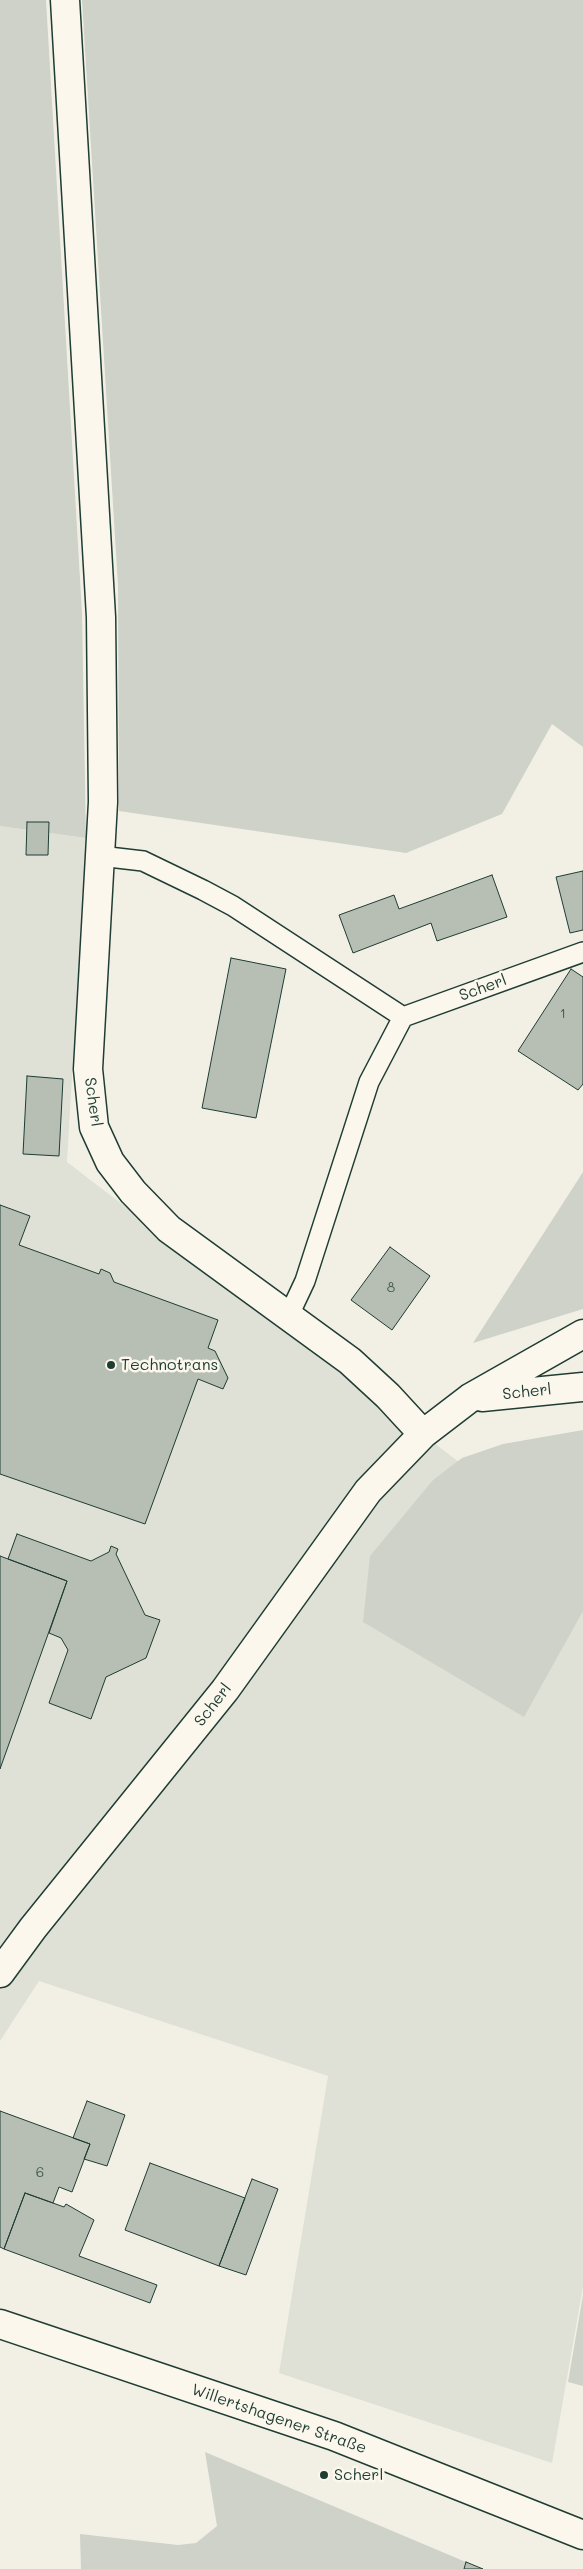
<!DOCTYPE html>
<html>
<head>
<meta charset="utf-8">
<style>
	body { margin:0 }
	canvas { display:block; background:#f2f0e5 }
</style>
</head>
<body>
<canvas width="583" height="2569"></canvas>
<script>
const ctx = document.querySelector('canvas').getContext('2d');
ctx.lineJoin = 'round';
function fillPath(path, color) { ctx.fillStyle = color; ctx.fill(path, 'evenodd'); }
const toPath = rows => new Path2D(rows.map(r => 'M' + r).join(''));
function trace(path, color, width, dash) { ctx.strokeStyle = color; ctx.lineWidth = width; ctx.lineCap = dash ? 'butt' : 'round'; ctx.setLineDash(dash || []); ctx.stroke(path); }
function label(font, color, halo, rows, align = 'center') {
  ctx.font = font + ' Mali,sans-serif'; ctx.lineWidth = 5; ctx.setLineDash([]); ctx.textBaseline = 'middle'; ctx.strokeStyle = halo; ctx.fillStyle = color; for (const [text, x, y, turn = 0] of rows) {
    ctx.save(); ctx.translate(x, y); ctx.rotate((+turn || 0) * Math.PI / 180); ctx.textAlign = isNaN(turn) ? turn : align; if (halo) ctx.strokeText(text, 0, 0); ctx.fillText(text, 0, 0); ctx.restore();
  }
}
const built = toPath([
	[0,826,86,838,67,1162,583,1557,583,2287,552,2463,279,2373,328,2076,39,1981,0,2041]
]);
const green = toPath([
	[0,0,46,0,82,613,86,838,0,826],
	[82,0,583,0,583,747,552,724,502,814,406,853,119,811,118,586],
	[583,1172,583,1309,473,1343],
	[583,1430,583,1611,524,1717,363,1622,370,1556,433,1480,462,1458,503,1444],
	[583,2295,583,2386,568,2382],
	[205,2452,466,2562,464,2569,81,2569,80,2534,178,2545,196,2543,217,2526]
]);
const building = toPath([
	[27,822,49,822,48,855,26,855,27,822],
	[583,871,583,930,570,933,556,877,583,871],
	[492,875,507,917,437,941,431,923,353,953,339,915,394,895,399,909,492,875],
	[231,958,286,969,256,1118,202,1108,231,958],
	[571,969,583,977,583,1084,578,1090,518,1051,571,969],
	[27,1076,63,1079,59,1156,23,1154,27,1076],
	[0,1205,30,1216,19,1245,99,1274,101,1269,110,1273,114,1282,218,1320,208,1348,215,1351,228,1378,223,1389,198,1379,145,1524,0,1474,0,1205],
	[390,1247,430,1276,392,1330,351,1300,390,1247],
	[17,1534,91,1561,109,1552,111,1546,118,1549,116,1554,145,1615,160,1620,146,1658,106,1677,91,1719,49,1703,68,1650,61,1638,49,1633,67,1581,8,1559,17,1534],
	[0,1556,67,1581,0,1769,0,1556],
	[87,2101,125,2115,107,2166,84,2159,90,2144,73,2138,87,2101],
	[0,2111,90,2144,72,2192,59,2187,53,2203,25,2193,4,2249,0,2247,0,2111],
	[150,2163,245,2198,219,2266,125,2230,150,2163],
	[252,2179,278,2189,246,2275,219,2266,252,2179],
	[25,2193,64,2207,66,2204,94,2220,79,2256,157,2285,150,2303,4,2249,25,2193],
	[466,2562,483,2569,464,2569,466,2562]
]);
const lane = toPath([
	[100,856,143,861,203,890,233,906,403,1017],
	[289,1315,305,1281,369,1082,403,1017,583,952]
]);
const street = toPath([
	[65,0,101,617,103,802,88,1069,94,1127,110,1162,133,1192,169,1229,350,1361,388,1396,423,1434],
	[482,1397,583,1387],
	[0,1973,33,1928,225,1690,368,1491,423,1434,470,1398,583,1334],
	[0,2324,334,2436,583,2535]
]);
const markers = [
	[111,1365,5,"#1f3d34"],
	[324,2475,5,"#1f3d34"]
];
const numberNames = [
	["1",563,1014],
	["8",391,1288],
	["6",40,2173]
];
const streetNames = [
	["Scherl",483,988,-20],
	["Scherl",93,1102,82],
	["Scherl",527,1392,-6],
	["Scherl",213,1705,-52],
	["Willertshagener Straße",279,2419,19]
];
const poiNames = [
	["Technotrans",121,1365],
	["Scherl",334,2475]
];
fillPath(built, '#e0e1d6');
fillPath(green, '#cfd2c8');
fillPath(building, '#b7beb3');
trace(building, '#1f3d34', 1);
trace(lane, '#1f3d34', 22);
trace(street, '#1f3d34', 31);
trace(lane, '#fbf7ec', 19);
trace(street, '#fbf7ec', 28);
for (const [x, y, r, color] of markers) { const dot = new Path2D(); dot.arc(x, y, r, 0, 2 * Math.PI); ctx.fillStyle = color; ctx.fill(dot); trace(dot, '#fbf7ec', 2); }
label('14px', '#455d54', null, numberNames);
label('16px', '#1f3d34', '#fbf7ec', streetNames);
label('16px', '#1f3d34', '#fbf7ec', poiNames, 'left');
</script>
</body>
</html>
